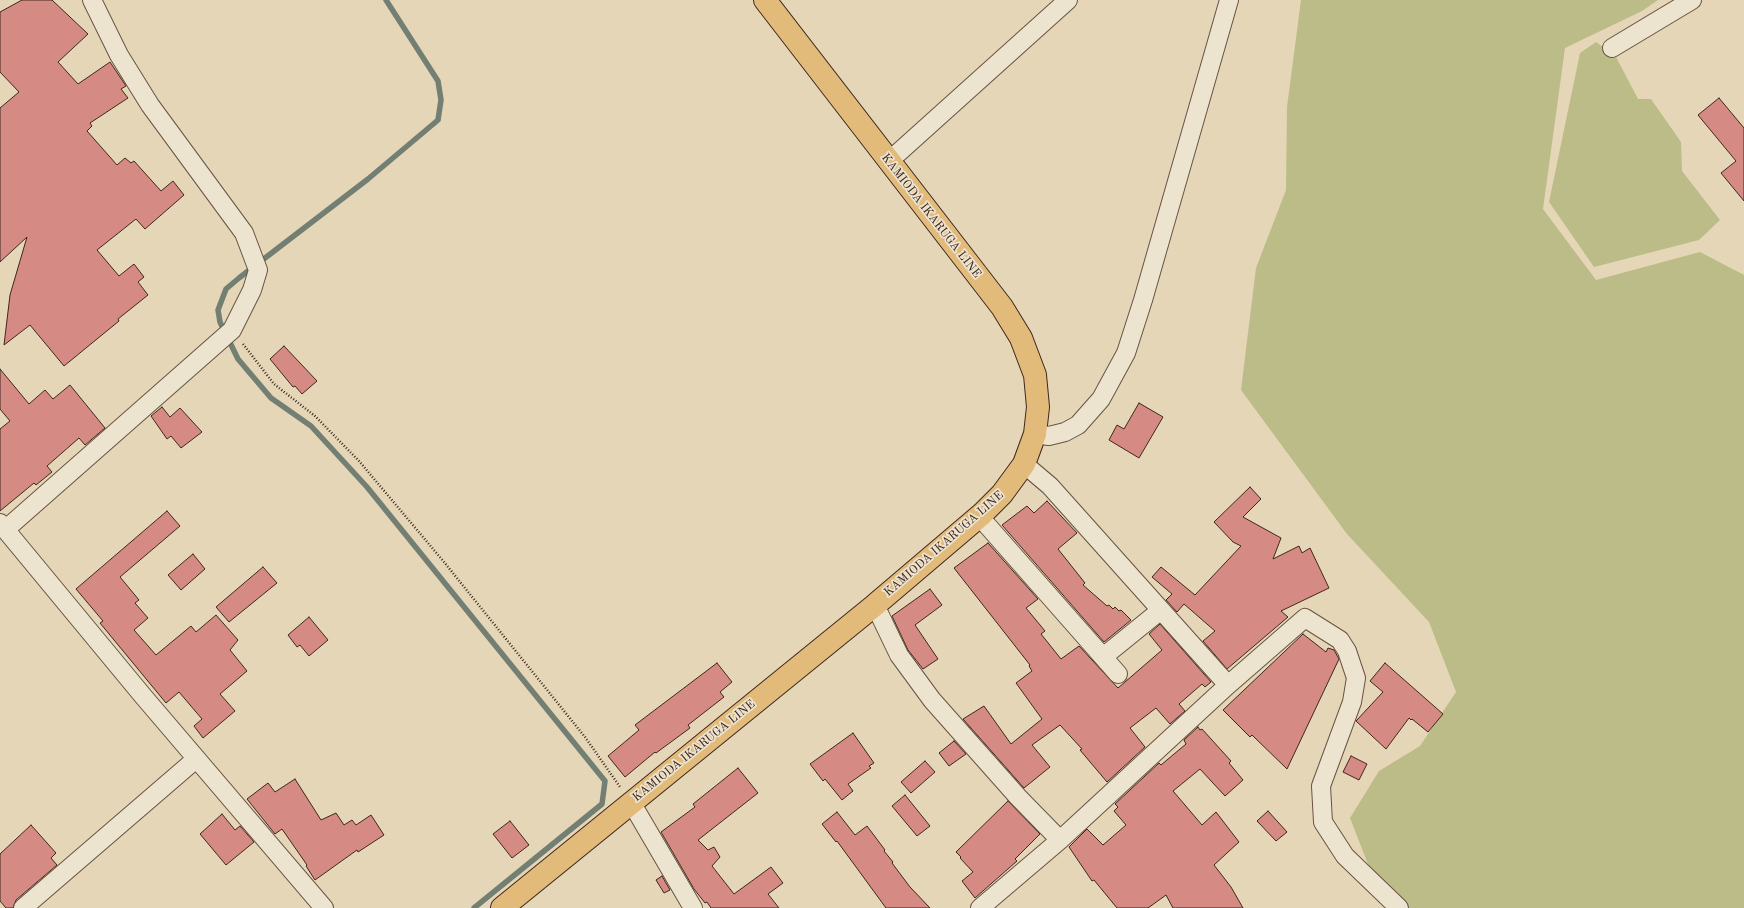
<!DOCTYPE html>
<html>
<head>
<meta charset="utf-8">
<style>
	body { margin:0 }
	canvas { display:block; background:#e4d6b6 }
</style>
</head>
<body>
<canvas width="1744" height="908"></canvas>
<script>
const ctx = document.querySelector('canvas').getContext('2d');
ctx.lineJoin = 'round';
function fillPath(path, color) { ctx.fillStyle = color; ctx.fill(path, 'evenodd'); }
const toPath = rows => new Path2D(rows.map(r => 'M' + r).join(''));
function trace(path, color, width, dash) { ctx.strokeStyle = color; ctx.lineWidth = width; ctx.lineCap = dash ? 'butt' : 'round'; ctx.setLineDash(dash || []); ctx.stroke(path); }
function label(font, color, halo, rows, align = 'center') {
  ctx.font = font + ' "Old Standard TT",serif'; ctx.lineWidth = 3.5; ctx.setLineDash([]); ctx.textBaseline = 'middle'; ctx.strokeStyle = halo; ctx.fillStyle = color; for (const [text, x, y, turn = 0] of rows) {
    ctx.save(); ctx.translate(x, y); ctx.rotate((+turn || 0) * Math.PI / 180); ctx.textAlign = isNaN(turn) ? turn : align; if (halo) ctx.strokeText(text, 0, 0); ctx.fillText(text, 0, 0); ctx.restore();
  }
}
const green = toPath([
	[1301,0,1658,0,1642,11,1565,48,1543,209,1596,280,1700,252,1744,275,1744,908,1385,908,1350,818,1379,771,1420,746,1456,692,1429,622,1347,534,1241,390,1256,268,1286,190,1287,107],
	[1596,42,1616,57,1638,99,1651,99,1681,142,1682,171,1720,220,1699,240,1594,267,1549,202,1580,53]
]);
const stream = toPath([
	[386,0,438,81,441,100,438,120,368,179,239,278,226,289,218,310,220,322,238,359,271,398,311,426,367,487,605,781,602,804,474,908]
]);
const building = toPath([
	[22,0,52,0,88,34,58,62,78,84,110,62,126,86,121,89,128,98,90,123,92,126,87,131,117,165,125,158,131,163,134,161,161,191,173,181,184,195,145,229,136,219,97,250,119,276,134,264,144,277,138,282,148,295,118,319,119,321,64,366,30,325,4,345,10,295,27,237,0,262,0,108,19,92,0,72,0,12,22,0],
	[1719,98,1744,128,1744,201,1721,173,1736,161,1698,115,1719,98],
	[284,346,317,381,302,394,295,386,293,387,270,359,284,346],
	[0,369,29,404,45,390,53,399,70,385,105,428,85,445,79,438,47,466,52,472,36,485,34,483,0,511,0,429,10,421,0,409,0,369],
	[1139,403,1163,417,1139,458,1109,440,1117,425,1124,429,1139,403],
	[162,407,170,417,180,408,202,432,181,448,171,436,167,439,151,416,162,407],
	[1250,487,1261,499,1243,517,1281,538,1273,559,1299,546,1302,553,1310,548,1329,588,1281,611,1288,617,1227,669,1203,641,1215,631,1184,604,1177,612,1166,600,1172,594,1152,577,1161,567,1195,595,1241,546,1233,542,1214,522,1250,487],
	[1047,501,1077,533,1058,549,1085,583,1083,585,1107,606,1109,605,1113,609,1115,607,1119,611,1121,610,1131,620,1104,642,1002,525,1027,506,1034,513,1047,501],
	[167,511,180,526,120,577,139,600,135,603,148,618,134,630,156,655,191,626,196,632,216,615,238,640,230,650,247,671,220,694,235,711,203,738,194,726,202,719,179,692,166,703,100,623,103,621,76,589,167,511],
	[988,543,1038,599,1026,608,1045,631,1041,634,1061,659,1079,646,1118,688,1162,650,1149,634,1160,624,1211,682,1205,687,1202,684,1179,704,1185,711,1170,724,1156,708,1130,728,1145,747,1107,782,1080,750,1082,749,1060,725,1032,745,1050,767,1024,788,963,719,984,706,1011,744,1042,719,1016,683,1032,671,1029,666,1030,665,954,568,988,543],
	[193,554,205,569,181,590,168,575,193,554],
	[263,567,277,583,229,622,216,607,263,567],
	[930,589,942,605,915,625,938,659,923,669,908,650,892,616,930,589],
	[309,617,328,640,309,656,300,645,297,647,288,635,309,617],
	[1303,634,1326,652,1328,648,1334,650,1339,659,1287,769,1252,735,1250,737,1223,710,1303,634],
	[717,663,732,682,720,692,724,697,688,725,690,728,656,753,655,752,625,777,608,756,639,730,635,725,717,663],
	[1385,663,1443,714,1428,732,1412,719,1411,720,1409,718,1386,749,1356,721,1383,692,1370,681,1385,663],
	[1198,727,1200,730,1202,729,1231,761,1229,763,1243,780,1225,796,1200,769,1173,791,1202,825,1216,812,1239,842,1214,865,1231,887,1243,908,1173,908,1166,895,1148,908,1117,908,1094,880,1092,881,1069,847,1087,829,1103,845,1126,825,1114,811,1118,807,1115,804,1159,763,1161,765,1186,744,1184,740,1198,727],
	[853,733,874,763,869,766,871,768,848,784,853,791,842,800,825,779,823,781,810,764,853,733],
	[954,741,966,754,949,766,939,753,954,741],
	[1351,756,1367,764,1359,780,1343,772,1351,756],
	[925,761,935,772,911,793,901,782,925,761],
	[738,768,758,793,698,840,708,850,714,847,720,857,712,866,734,894,771,867,783,883,768,894,779,908,711,908,707,902,705,903,694,889,661,832,695,807,693,804,738,768],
	[295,779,321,820,336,813,344,825,352,820,356,825,371,815,384,835,358,852,357,850,315,880,306,866,307,865,282,829,275,834,247,799,268,783,275,792,295,779],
	[905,795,930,826,917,836,892,806,905,795],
	[1008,801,1040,834,1015,859,1017,861,975,898,962,881,973,872,960,858,961,857,956,852,1008,801],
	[1268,811,1287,832,1276,841,1257,821,1268,811],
	[837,812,855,835,867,826,885,850,884,851,893,862,892,863,910,887,930,908,886,908,837,841,836,842,822,824,837,812],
	[222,814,235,830,240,826,254,842,226,865,200,834,222,814],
	[510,821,529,845,512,858,493,834,510,821],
	[31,825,56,853,51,858,57,865,16,900,13,908,6,908,0,901,0,854,31,825],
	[662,876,670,890,664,893,656,880,662,876]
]);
const path = toPath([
	[243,344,274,384,315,416,359,461,444,562,585,737,620,787]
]);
const minor = toPath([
	[1612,48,1692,0],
	[888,162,1068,0],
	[1035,434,1049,436,1065,432,1078,425,1101,399,1126,353,1143,300,1229,0],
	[1024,464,1050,486,1228,685],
	[979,516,1118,674],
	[0,523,143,696,324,908],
	[6,529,232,330,252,290,258,270,244,233,150,105,119,55,92,0],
	[875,605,899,655,932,700,1018,797,1060,840],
	[1103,657,1161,610],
	[631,802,693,908],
	[23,908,196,759],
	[980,908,1060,840,1228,685,1305,618,1340,640,1347,651,1356,678,1352,702,1321,786,1323,822,1345,856,1399,908]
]);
const major = toPath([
	[502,908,875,605,982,514,1002,494,1024,464,1035,434,1038,407,1035,375,1021,338,1002,307,765,0]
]);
const streetNames = [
	["KAMIODA IKARUGA LINE",931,216,52],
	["KAMIODA IKARUGA LINE",944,544,-41],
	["KAMIODA IKARUGA LINE",694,751,-39]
];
fillPath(green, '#bcbc88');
trace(stream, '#737f73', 5.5);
fillPath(building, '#d58b83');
trace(building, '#3f271e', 1);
trace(minor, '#685344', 20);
trace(major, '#3f271e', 24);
trace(path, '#3f271e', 2.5, [1, 2]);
trace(minor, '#ede4d0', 18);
trace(major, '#e2bb7b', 22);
label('12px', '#3f271e', '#ede4d0', streetNames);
</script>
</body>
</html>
